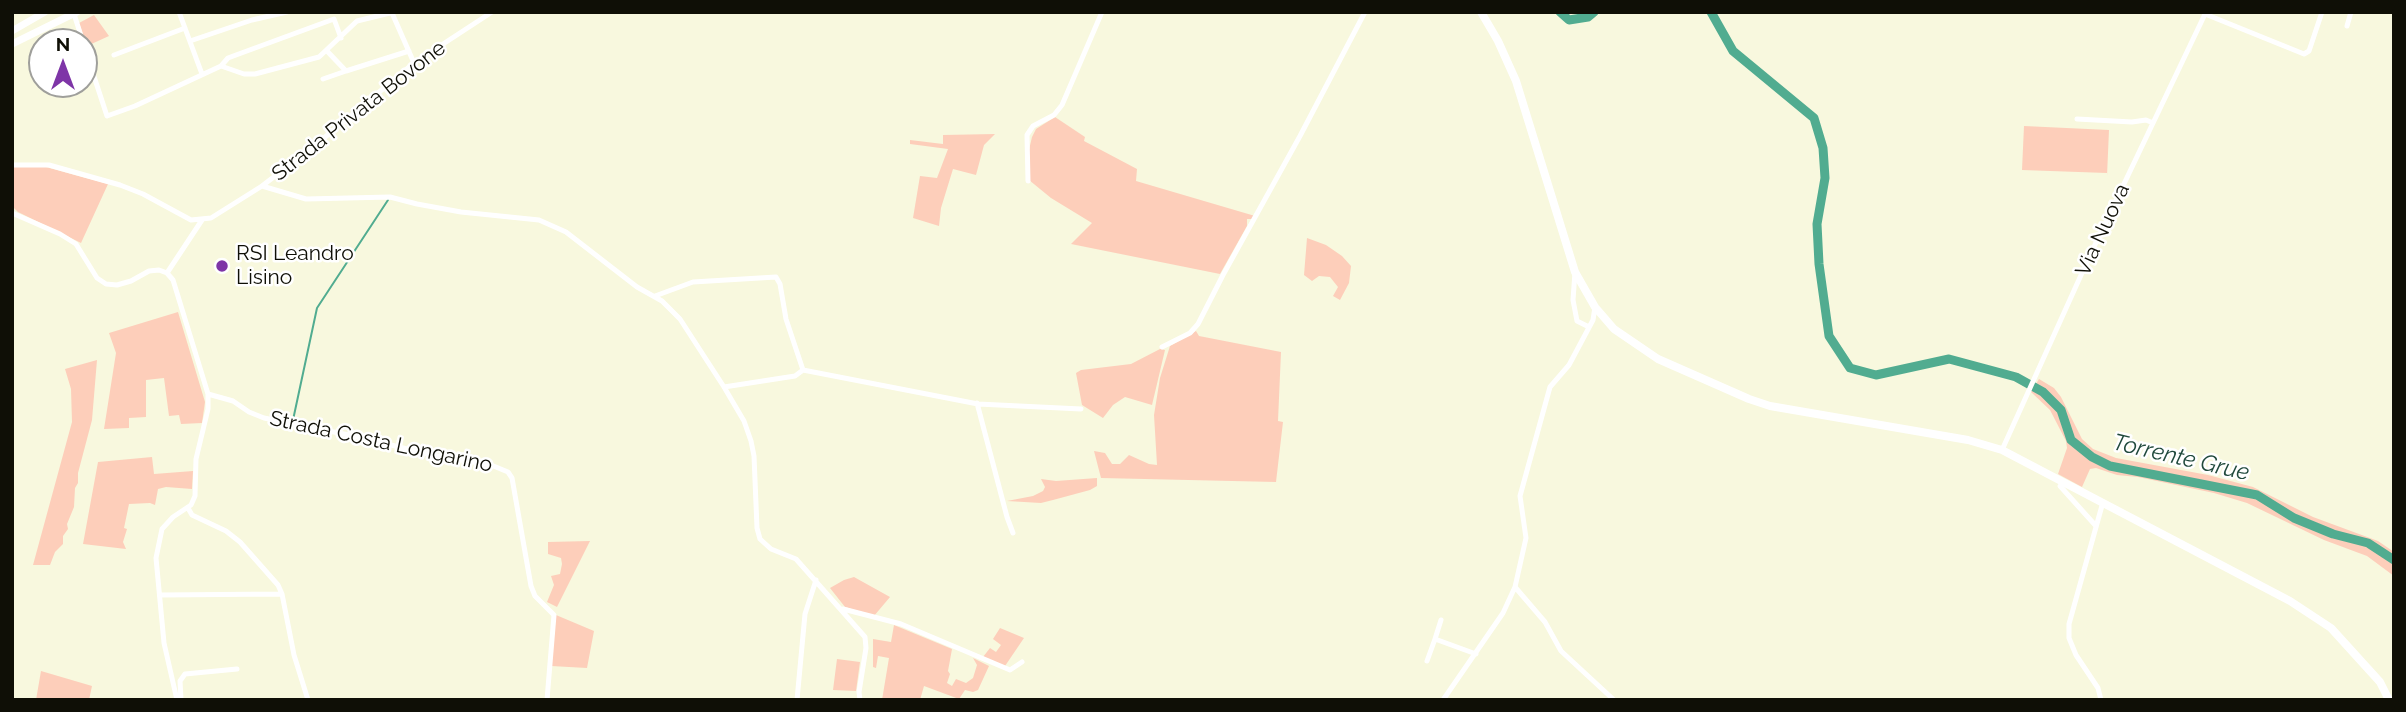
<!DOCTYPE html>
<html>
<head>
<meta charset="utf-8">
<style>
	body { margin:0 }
	#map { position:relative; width:2406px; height:712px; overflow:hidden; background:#f8f8de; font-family:Raleway,sans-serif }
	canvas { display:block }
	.frame { position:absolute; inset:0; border:14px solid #0f0f06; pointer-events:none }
	.north { position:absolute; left:28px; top:28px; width:70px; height:70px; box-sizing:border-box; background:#fff; border:2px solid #9f9f9b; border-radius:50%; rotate:0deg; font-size:19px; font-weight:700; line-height:28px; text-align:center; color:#0f0f06 }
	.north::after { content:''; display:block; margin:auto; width:24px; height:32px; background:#7e35a7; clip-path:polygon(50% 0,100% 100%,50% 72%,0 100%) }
</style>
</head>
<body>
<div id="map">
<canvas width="2406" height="712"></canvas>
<div class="frame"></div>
<div class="north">N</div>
</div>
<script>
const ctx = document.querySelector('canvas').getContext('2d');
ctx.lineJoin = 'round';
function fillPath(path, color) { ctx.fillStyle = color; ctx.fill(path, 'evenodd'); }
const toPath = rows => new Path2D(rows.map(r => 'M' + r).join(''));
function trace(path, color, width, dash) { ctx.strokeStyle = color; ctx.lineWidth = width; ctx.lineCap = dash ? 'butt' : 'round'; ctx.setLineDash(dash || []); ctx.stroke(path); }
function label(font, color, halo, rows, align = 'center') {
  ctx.font = font + ' Raleway,sans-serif'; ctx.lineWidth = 5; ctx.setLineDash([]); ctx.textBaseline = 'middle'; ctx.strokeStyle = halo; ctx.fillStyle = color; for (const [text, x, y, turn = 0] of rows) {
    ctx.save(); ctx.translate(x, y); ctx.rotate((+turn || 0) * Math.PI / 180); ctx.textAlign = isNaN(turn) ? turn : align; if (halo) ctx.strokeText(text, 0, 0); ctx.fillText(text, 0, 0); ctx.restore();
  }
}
const green = toPath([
	[94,15,109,36,87,46,79,23],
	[1055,117,1085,137,1084,141,1137,169,1136,181,1255,216,1253,219,1247,219,1247,226,1220,274,1071,244,1092,223,1051,198,1029,180,1028,154,1032,137,1036,129],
	[2024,126,2109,130,2107,176,2107,173,2022,170],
	[995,134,984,145,976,175,953,169,941,208,939,226,913,218,920,176,937,178,948,149,910,144,910,140,943,144,943,135],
	[12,167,46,167,108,184,81,243,18,212,12,206],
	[1307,238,1326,245,1342,256,1351,266,1349,283,1340,300,1333,296,1338,287,1330,277,1319,276,1312,281,1304,275],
	[178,312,205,402,202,423,181,424,179,415,169,416,164,378,146,380,146,417,129,418,129,428,104,429,116,353,109,333],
	[1196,331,1199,336,1281,352,1278,421,1283,422,1276,482,1101,478,1094,451,1105,453,1112,464,1120,464,1129,455,1149,464,1157,465,1154,415,1160,378,1170,346],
	[1160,349,1165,350,1152,405,1125,397,1113,405,1103,418,1082,405,1076,373,1081,370,1131,364],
	[97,360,92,420,78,473,78,483,75,488,74,507,67,524,68,529,63,536,63,544,55,552,50,565,33,565,72,422,71,389,65,369],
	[2039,379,2054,388,2061,397,2082,439,2093,449,2116,458,2208,475,2253,487,2313,517,2378,541,2394,552,2394,576,2367,556,2324,540,2247,503,2214,493,2138,477,2117,475,2096,468,2090,469,2082,487,2058,474,2067,448,2066,441,2050,410,2031,392],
	[152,457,154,474,193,471,192,489,166,487,158,489,155,505,150,503,129,504,124,528,127,529,123,542,126,549,83,544,98,462],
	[1097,478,1097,486,1090,490,1053,500,1041,503,1007,501,1033,496,1043,491,1045,487,1041,479,1056,481],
	[590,541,557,607,547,602,554,585,551,576,560,574,562,564,561,558,548,554,548,542],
	[854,577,890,597,874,616,845,607,830,588,844,580],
	[556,615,594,631,587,668,551,666],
	[894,625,952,649,948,671,950,674,947,683,952,686,956,679,966,683,973,678,977,665,973,658,989,666,978,690,973,692,965,690,959,699,924,686,920,700,882,700,889,658,878,656,876,668,873,667,873,639,891,642],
	[1000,628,1024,638,1005,666,983,657,990,648,996,652,1001,645,993,639],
	[837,659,860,662,856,691,833,690],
	[41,671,92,686,89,700,36,700]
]);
const stream = toPath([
	[293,420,317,308,388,200]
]);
const river = toPath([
	[1560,12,1569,20,1588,17,1594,12],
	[1711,12,1733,51,1814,118,1823,148,1825,178,1817,224,1819,264,1829,336,1850,368,1876,375,1949,359,2016,377,2043,392,2061,410,2071,440,2092,457,2110,466,2257,495,2294,518,2333,534,2368,543,2394,560]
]);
const minor = toPath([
	[179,12,202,74],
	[392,13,414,63],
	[74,14,83,42],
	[2205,14,2304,54,2309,51,2322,12],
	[2347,26,2351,12],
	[190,41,252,20,287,12],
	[84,46,107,116,135,106,221,66,244,74,255,74,319,57,357,21,394,12],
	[327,51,346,71,409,51],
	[114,55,185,28],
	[221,66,228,58,236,55,334,19,341,38],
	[323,79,346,71],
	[2077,119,2132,122,2146,120,2153,123],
	[12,165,49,165,120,185,143,194,191,220,211,218,262,186,306,199,390,197,417,204,461,212,539,220,566,232,637,287,662,301,680,319,724,387,744,421,751,441,754,456,757,528,760,539,771,549,796,559,865,637,866,648,859,692,860,700],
	[1028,181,1027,135,1033,126,1054,115,1062,105,1102,12],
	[262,186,318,143,414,63,492,12],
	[12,213,60,234,76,244,97,278,106,284,117,285,131,281,149,271,159,270,167,273,173,280,208,394,233,401,249,412,264,418,359,437,431,455,491,465,508,472,512,478,531,586,535,596,554,615,547,700],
	[1575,272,1573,300,1577,321,1589,327],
	[167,273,202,220],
	[655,296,693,282,776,277,780,284,786,319,803,370,978,404,1081,409],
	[1595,307,1593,320,1569,365,1550,387,1520,496,1526,538,1515,587,1545,622,1561,651,1614,700],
	[1162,347,1190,333,1198,324,1223,275,1300,136,1365,12],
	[724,387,795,376,803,370],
	[977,403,1007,517,1013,533],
	[2002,450,2091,253,2206,12],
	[2060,486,2096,526],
	[188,508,192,515,226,531,240,542,278,585,282,594,294,655,308,700],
	[160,595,282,594],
	[843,609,901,624,1010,670,1022,662],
	[1435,639,1441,620],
	[1427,661,1435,639,1476,654],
	[177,700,164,643,156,558,162,529,173,517,191,505,195,496,196,459,208,409,208,394],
	[181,700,180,681,185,674,237,669],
	[797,700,805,614,816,580],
	[1443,700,1503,613,1515,587],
	[2101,700,2098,688,2076,655,2069,638,2069,624,2103,502]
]);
const tertiary = toPath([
	[12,31,45,12],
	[12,44,77,12]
]);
const secondary = toPath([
	[1481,12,1498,41,1516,81,1575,272,1595,307,1614,329,1658,359,1749,399,1770,406,1968,440,2002,450,2290,601,2331,628,2380,682,2389,700]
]);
const markers = [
	[222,266,7,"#7e35a7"]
];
const streetNames = [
	["Strada Privata Bovone",359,111,-38],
	["Via Nuova",2103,230,-65],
	["Strada Costa Longarino",381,442,12]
];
const poiNames = [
	["RSI Leandro",236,254],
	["Lisino",236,278]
];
const waterNames = [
	["Torrente Grue",2181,458,13]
];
fillPath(green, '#fdceba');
trace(stream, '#51ac90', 2);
trace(river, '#51ac90', 9);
trace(minor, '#fff', 5);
trace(tertiary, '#fff', 7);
trace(secondary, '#fff', 8);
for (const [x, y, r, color] of markers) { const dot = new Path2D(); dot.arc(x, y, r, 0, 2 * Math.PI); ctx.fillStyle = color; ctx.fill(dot); trace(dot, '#fff', 2.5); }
label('21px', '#0f0f06', '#fff', streetNames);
label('21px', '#0f0f06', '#fff', poiNames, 'left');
label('italic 23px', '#214a3d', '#fff', waterNames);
</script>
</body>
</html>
